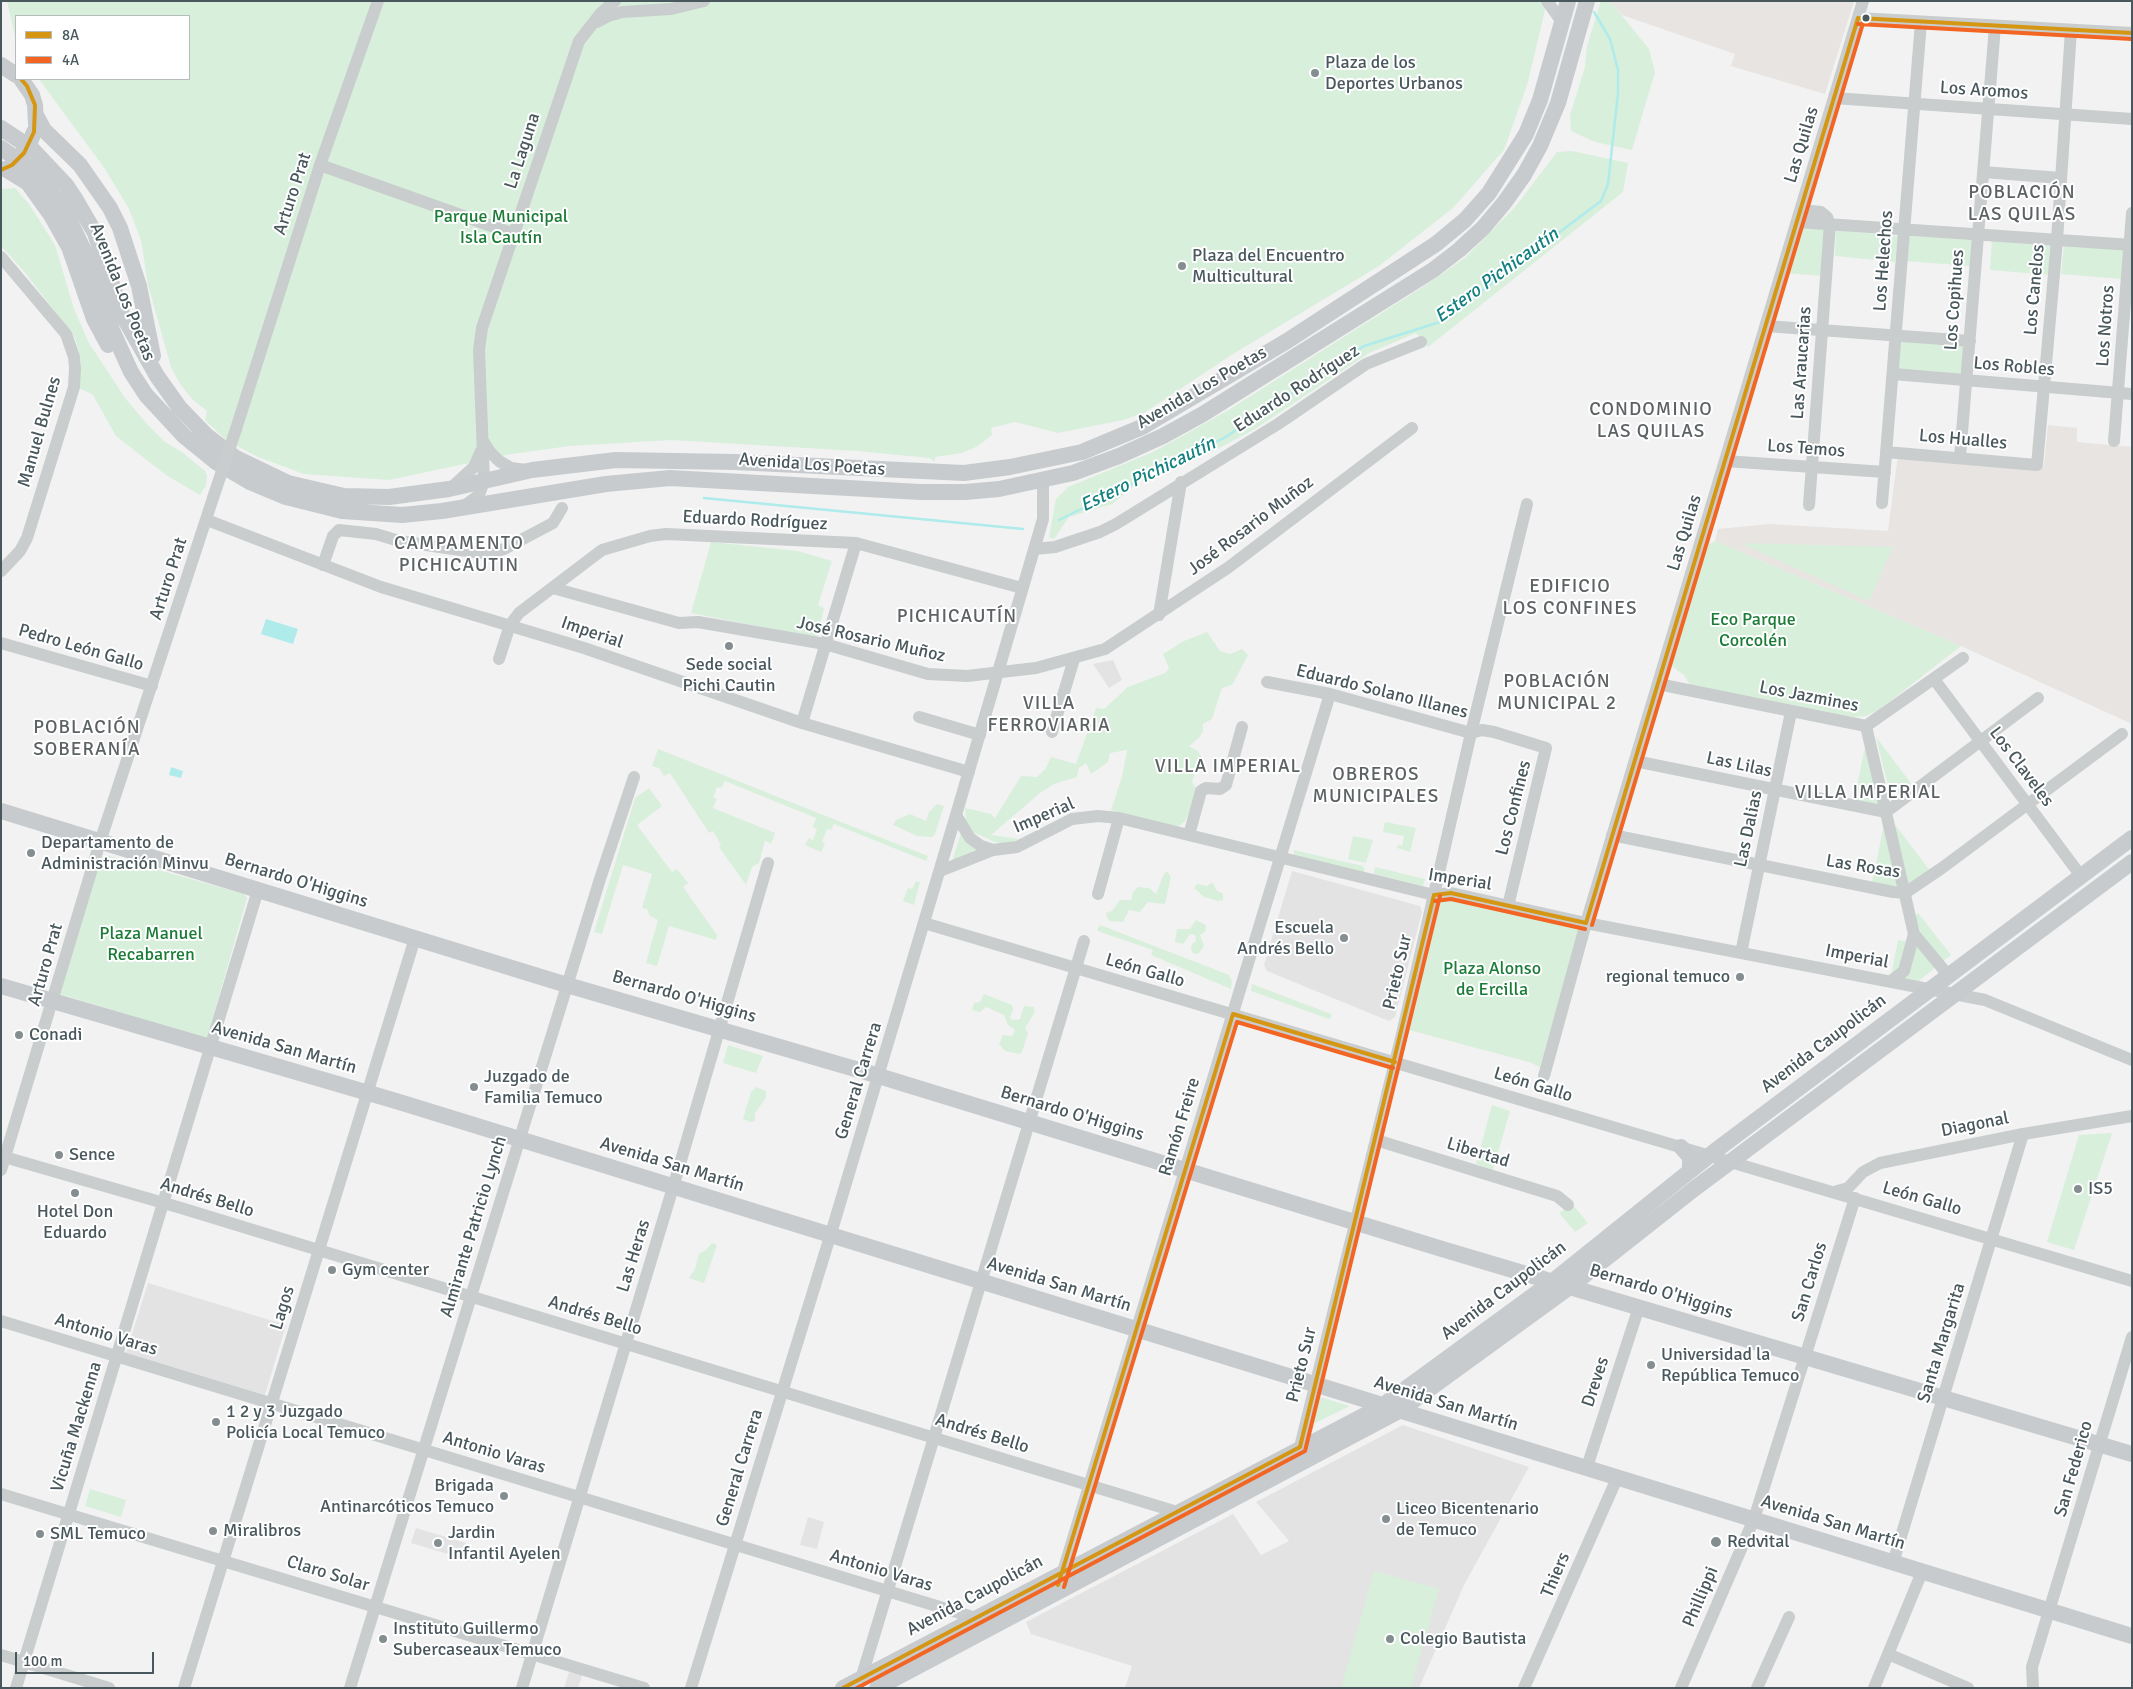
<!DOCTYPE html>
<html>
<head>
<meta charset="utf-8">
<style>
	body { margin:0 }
	#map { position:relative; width:2133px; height:1689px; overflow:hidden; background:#f2f2f2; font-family:Signika,sans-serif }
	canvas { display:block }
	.frame { position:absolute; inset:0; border:2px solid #49585d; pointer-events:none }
	.legend { position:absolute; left:15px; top:15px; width:175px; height:65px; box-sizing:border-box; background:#fff; border:1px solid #b6bcbe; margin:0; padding:6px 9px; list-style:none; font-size:15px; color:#49585d }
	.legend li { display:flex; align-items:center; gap:10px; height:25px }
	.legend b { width:25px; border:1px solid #b6bcbe }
	.scale { position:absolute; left:15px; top:1652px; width:139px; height:22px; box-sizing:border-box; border:2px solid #49585d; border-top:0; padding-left:6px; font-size:15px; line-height:18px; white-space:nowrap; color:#49585d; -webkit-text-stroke:4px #fff; paint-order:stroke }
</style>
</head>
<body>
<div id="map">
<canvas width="2133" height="1689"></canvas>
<div class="frame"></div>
<ul class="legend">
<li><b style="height:6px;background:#d49613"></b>8A</li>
<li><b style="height:6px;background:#f26522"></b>4A</li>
</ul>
<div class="scale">100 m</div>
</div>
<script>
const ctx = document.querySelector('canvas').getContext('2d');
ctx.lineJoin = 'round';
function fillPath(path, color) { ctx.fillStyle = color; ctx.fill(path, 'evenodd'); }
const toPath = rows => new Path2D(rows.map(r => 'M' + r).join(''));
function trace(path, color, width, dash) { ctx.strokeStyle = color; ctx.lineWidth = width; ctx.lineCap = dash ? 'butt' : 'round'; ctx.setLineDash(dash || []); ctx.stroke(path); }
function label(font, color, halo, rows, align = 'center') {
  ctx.font = font + ' Signika,sans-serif'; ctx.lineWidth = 4; ctx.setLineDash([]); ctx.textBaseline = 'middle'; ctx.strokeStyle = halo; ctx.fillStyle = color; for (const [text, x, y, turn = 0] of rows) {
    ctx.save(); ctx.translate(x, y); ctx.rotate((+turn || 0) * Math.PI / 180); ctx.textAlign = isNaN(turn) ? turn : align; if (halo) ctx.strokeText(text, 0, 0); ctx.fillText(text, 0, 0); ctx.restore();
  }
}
const commercial = toPath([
	[1610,1,1854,1,1825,94,1731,66,1735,54,1622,15],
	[2048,425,2077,428,2077,442,2132,447,2132,724,1961,646,1715,541,1718,529,1769,524,1888,531,1898,455,2044,466]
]);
const education = toPath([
	[1113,660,1122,680,1109,688,1093,664],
	[1292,871,1420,906,1422,912,1395,1017,1389,1021,1267,971,1264,965],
	[148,1283,286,1325,265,1395,126,1353],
	[1403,1425,1529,1467,1464,1585,1419,1688,1125,1688,1132,1666,1031,1634,1026,1622,1233,1514,1261,1555,1289,1541,1256,1502],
	[808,1517,824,1522,817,1549,800,1545],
	[416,1528,466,1543,461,1558,411,1543],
	[570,1669,583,1673,578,1688,564,1688]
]);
const green = toPath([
	[7,1,1547,1,1528,82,1504,150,1453,208,1379,266,1233,354,1144,413,1123,420,1058,433,1015,422,991,428,992,435,978,446,962,453,935,457,935,462,930,458,857,451,671,440,570,446,512,454,389,480,304,474,258,457,227,441,205,420,207,411,193,400,180,384,171,367,148,285,141,240,129,209,105,169,39,79,189,79,189,16,16,16,16,41],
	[1601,1,1610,1,1649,49,1655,72,1632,150,1595,142,1571,131,1570,115,1585,67,1587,46],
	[1572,151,1628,163,1623,192,1428,347,1416,333,1369,353,1255,429,1208,454,1206,449,1150,473,1112,504,1069,517,1054,539,1049,537,1056,499,1068,487,1153,452,1227,411,1421,288,1465,258,1515,207,1557,152],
	[15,188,29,204,55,245,74,309,89,343,125,398,147,424,165,442,182,452,205,471,207,476,206,485,200,495,166,475,116,436,93,395,79,388,81,360,75,338,23,270,1,246,1,189],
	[1799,226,1826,228,1823,276,1785,273],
	[1836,230,1898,236,1895,262,1835,256],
	[1909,235,1972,239,1970,266,1906,261],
	[1992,238,2054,243,2051,275,1990,270],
	[2064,244,2125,249,2122,279,2061,274],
	[1898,338,1966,344,1963,375,1895,369],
	[1715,541,1961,646,1879,710,1866,716,1853,717,1690,685,1684,675,1670,665,1707,545],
	[711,542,798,551,832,561,818,605,824,608,817,638,691,613],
	[1740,543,1893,547,1869,601],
	[1207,632,1220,651,1230,654,1242,649,1248,655,1232,685,1222,688,1212,719,1203,724,1203,731,1199,738,1189,746,1198,751,1201,756,1192,782,1198,791,1185,821,1179,826,1163,824,1111,810,1122,777,1127,750,1110,753,1108,762,1091,774,1086,763,1079,768,1077,777,1054,784,1040,793,991,835,1020,839,1006,844,995,842,973,832,966,820,965,808,991,814,995,818,1021,776,1037,777,1046,768,1051,757,1076,764,1096,708,1104,709,1128,687,1165,673,1169,668,1163,654,1184,641],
	[1876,737,1913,786,1892,802],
	[1866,742,1881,806,1854,801],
	[658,749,818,813,928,856,926,861,834,824,831,830,827,829,822,842,825,844,821,852,805,845,809,838,813,840,817,829,813,827,816,818,725,781,721,788,717,787,713,797,717,799,713,808,775,833,771,844,765,841,759,863,752,867,746,885,719,847,721,845,713,831,709,833,670,773,664,776,659,768,652,766],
	[649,788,662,806,637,825,672,872,677,869,688,883,683,887,717,935,716,940,669,926,657,966,646,963,658,920,650,916,647,909,642,908,652,874,623,865,602,934,594,932,635,798],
	[937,804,944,806,935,834,932,837,917,836,893,825,896,820,910,814,926,821,929,812],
	[1385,822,1416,828,1410,852,1397,848,1398,845,1402,846,1404,836,1383,832],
	[1893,822,1931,872,1909,887],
	[1884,825,1898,889,1872,883],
	[961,833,983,852,951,864],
	[1353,836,1373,840,1366,863,1348,859],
	[1294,850,1363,866,1365,871,1363,873,1294,855],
	[106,855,244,894,247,898,207,1039,60,994,99,859],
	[1375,867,1425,879,1423,886,1374,874],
	[1167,871,1171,877,1165,904,1148,902,1140,912,1129,910,1123,922,1110,921,1107,918,1106,913,1112,911,1120,900,1131,900,1133,892,1138,887,1149,888,1156,894,1164,874],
	[916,881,920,882,914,905,903,901,908,888,912,889],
	[1211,883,1213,883,1216,890,1223,894,1223,900,1218,901,1204,897,1194,888,1197,884,1207,886],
	[1450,899,1580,929,1540,1067,1529,1062,1409,1030,1440,900],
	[1918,913,1951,955,1943,961,1921,934,1915,917],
	[1196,920,1206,925,1205,932,1200,935,1204,946,1198,954,1193,953,1191,949,1192,944,1196,941,1195,935,1190,934,1183,944,1175,942,1177,929,1190,929],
	[1100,925,1229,975,1232,981,1231,989,1151,955,1153,950,1100,932,1097,930],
	[1898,940,1908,942,1903,966,1891,976],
	[1916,941,1936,967,1915,984,1901,980],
	[1252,984,1331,1014,1332,1016,1329,1019,1251,991],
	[984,994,1012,1005,1013,1009,1010,1018,1013,1020,1020,1019,1024,1006,1034,1007,1035,1012,1025,1028,1028,1033,1022,1052,1019,1054,1005,1051,999,1044,1003,1035,1012,1036,1015,1030,1008,1025,1004,1015,986,1007,980,1012,972,1010,974,1003,980,1002],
	[728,1045,763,1056,756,1073,723,1063],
	[756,1087,766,1091,766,1098,755,1113,755,1121,750,1122,743,1119,751,1092],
	[1492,1105,1510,1111,1493,1170,1476,1164],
	[2112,1133,2074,1250,2047,1242,2079,1135],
	[1572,1204,1588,1223,1575,1232,1559,1213],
	[712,1243,717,1245,704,1283,689,1278,695,1269,699,1254,706,1250],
	[1320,1397,1350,1406,1313,1424],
	[90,1489,126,1500,121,1517,85,1506],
	[1374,1571,1439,1589,1411,1688,1341,1688]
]);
const water = toPath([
	[266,619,298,629,293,644,261,634],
	[171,767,183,771,181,778,169,775]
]);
const stream = toPath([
	[704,498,1023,529],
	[1059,520,1224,438,1364,346,1440,322,1601,201,1608,184,1618,93,1618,70,1610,39,1594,12]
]);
const minor = toPath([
	[1547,1,1562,22],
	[1858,18,2132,33],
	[597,22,608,16,622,12,671,9,704,1],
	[1834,98,2132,119],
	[320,165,514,234],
	[1983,172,2061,178],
	[1801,210,1821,212,1827,217,1830,224,1809,505],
	[1797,222,2132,245],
	[1,257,66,334,74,357,75,368,74,387,27,538,20,551,1,571],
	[1766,326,1970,341],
	[1893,374,2132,394],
	[236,429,320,165,378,1],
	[483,441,490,452,499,461,511,468,526,470],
	[2114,441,2132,213],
	[1886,452,2037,465,2057,240,2071,30],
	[1960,457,1995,26],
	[1725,461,1885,472],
	[452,487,474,467,481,451],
	[1882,503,1921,22],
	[464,506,479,495,484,481,479,350,482,328,579,41,601,13,615,1],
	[207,520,381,587,584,648,802,723,969,772],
	[1034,549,1055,547,1100,532,1116,524,1278,424,1366,364,1421,342],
	[323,565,333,536,339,530,376,534,399,541,487,554,504,549,553,523,562,508],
	[553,588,679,623,698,622,825,644,928,674,967,676,1036,668,1105,649,1229,567,1412,428],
	[1159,615,1181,482],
	[1,643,152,686],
	[499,659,510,625,519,613,602,550,650,536,666,534,856,543,1022,588],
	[1934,679,2081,876],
	[1267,682,1330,694,1471,733,1482,730,1494,732,1546,748,1508,906],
	[1658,684,1866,726,1963,658],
	[919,717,980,735],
	[802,723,856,543],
	[1866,726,1914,934,1904,971,1891,981],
	[1052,732,1074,659],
	[1635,761,1886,812,2038,698],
	[956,815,970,838,981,846,993,850,1017,847,1072,819,1098,816,1119,818,1434,895,1451,893,1586,923,1985,1000,2132,1060],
	[1189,835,1201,791,1206,788,1220,789,1226,785,1242,727],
	[1612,835,1893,892,1905,893,1942,868,2122,734],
	[940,871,993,850],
	[1098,894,1119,818],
	[924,923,2132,1281],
	[1914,934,1948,975],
	[1741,953,1791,712],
	[1544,1076,1586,923,1863,1],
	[1376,1140,1557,1196,1568,1205],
	[1,1156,181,1208,1177,1512],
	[1,1170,100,842,213,498],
	[1834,1192,1848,1188,1863,1172,1880,1163,2023,1134,2132,1116],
	[1,1321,976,1618],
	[1300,1447,1402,1034,1471,733,1527,504],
	[1587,1467,1639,1307],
	[1,1494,644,1688],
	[1893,1563,2023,1134],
	[1061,1578,1330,694],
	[1888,1654,1968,1688],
	[1,1655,109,1688],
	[861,1679,1084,941],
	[16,1688,258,890],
	[184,1688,415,938],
	[350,1688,600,879,634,777],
	[522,1688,677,1174,768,863],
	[691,1688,832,1230,956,815,1043,519,1043,481],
	[1524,1688,1618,1476],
	[1681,1688,1754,1519,1855,1198],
	[1757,1688,1789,1617],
	[1874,1688,1922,1572],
	[2033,1688,2032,1667,2132,1337]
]);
const major = toPath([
	[1,65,16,75],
	[21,79,32,95,35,105,36,124],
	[36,115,44,130,80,165,110,208,120,228,139,286,153,356],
	[1,128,31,148,66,185,76,200,95,233,122,314,157,376,179,407,206,435,236,458,288,483,344,496,389,497,449,489,532,470,616,460,734,462,964,473,1010,467,1082,452,1142,427,1287,341,1436,244,1465,220,1489,193,1526,134,1540,100,1568,1],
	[1,148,25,165,48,188,66,213,87,257,112,330,131,372,146,395,184,436,216,462,250,482,286,497,342,511,402,515,442,511,606,484,670,478,920,492,965,492,999,489,1073,473,1119,456,1163,436,1203,414,1433,270,1459,250,1483,228,1504,203,1524,175,1540,146,1558,103,1587,1],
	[5,169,28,183,51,215,69,247,94,319,108,345],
	[1,811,567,985,869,1073,1442,1249,2132,1454],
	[1,986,396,1101,2132,1636],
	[1681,1147,1690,1157,1690,1171],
	[843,1688,1382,1406,1553,1281,1715,1151,2132,838],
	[877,1688,1399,1411,1571,1286,1694,1189,2132,862]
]);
const minorBridge = toPath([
	[213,498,236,429]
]);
const majorBridge = toPath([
	[13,163,28,147,34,132]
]);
const bus1 = toPath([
	[1858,18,2132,33],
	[1,170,12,165,24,153,34,132,35,105,27,86,21,79],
	[1434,895,1451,893,1586,923],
	[1586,923,1858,18],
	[1058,1585,1233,1014,1395,1062],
	[843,1688,1300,1447,1434,895]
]);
const bus2 = toPath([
	[1858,24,2132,39],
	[1435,901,1451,899,1585,929],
	[1592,925,1864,20],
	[1064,1587,1237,1022,1393,1068],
	[857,1688,1305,1451,1440,896]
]);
const markers = [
	[1866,18,4.5,"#49585d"],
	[1315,73,5,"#848e91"],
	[1182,266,5,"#848e91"],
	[729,646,5,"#848e91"],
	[31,853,5,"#848e91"],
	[1344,938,5,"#848e91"],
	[1740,977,5,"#848e91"],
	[19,1035,5,"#848e91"],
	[474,1087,5,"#848e91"],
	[59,1155,5,"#848e91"],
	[2078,1189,5,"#848e91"],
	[75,1193,5,"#848e91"],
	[332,1270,5,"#848e91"],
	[1651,1365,5,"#848e91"],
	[216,1422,5,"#848e91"],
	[504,1496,5,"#848e91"],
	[1386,1519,5,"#848e91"],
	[213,1531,5,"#848e91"],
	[40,1534,5,"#848e91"],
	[1716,1542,6,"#848e91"],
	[438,1543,5,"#848e91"],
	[383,1639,5,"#848e91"],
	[1390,1639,5,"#848e91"]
];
const poiNames = [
	["Plaza de los",1325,63],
	["Deportes Urbanos",1325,84],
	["Plaza del Encuentro",1192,256],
	["Multicultural",1192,277],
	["Sede social",729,665,"center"],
	["Pichi Cautin",729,686,"center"],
	["Departamento de",41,843],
	["Administración Minvu",41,864],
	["Escuela",1334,928,"right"],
	["Andrés Bello",1334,949,"right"],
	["regional temuco",1730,977,"right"],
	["Conadi",29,1035],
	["Juzgado de",484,1077],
	["Familia Temuco",484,1098],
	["Sence",69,1155],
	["IS5",2088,1189],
	["Hotel Don",75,1212,"center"],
	["Eduardo",75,1233,"center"],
	["Gym center",342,1270],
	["Universidad la",1661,1355],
	["República Temuco",1661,1376],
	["1 2 y 3 Juzgado",226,1412],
	["Policía Local Temuco",226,1433],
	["Brigada",494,1486,"right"],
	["Antinarcóticos Temuco",494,1507,"right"],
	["Liceo Bicentenario",1396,1509],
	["de Temuco",1396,1530],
	["Miralibros",223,1531],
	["Jardin",448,1533],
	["Infantil Ayelen",448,1554],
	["SML Temuco",50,1534],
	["Redvital",1727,1542],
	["Instituto Guillermo",393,1629],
	["Subercaseaux Temuco",393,1650],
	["Colegio Bautista",1400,1639]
];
const streetNames = [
	["Los Aromos",1984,91,4],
	["Las Quilas",1802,145,-73],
	["La Laguna",523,151,-72],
	["Arturo Prat",293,194,-72],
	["Los Helechos",1884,261,-86],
	["Los Canelos",2035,290,-85],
	["Avenida Los Poetas",122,292,68],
	["Los Copihues",1955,300,-86],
	["Los Notros",2106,326,-86],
	["Las Araucarias",1802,363,-86],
	["Los Robles",2014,367,5],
	["Avenida Los Poetas",1202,388,-30],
	["Eduardo Rodríguez",1297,389,-33],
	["Manuel Bulnes",40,432,-74],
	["Los Hualles",1963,440,5],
	["Los Temos",1806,449,4],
	["Avenida Los Poetas",812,465,4],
	["Eduardo Rodríguez",755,521,3],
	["José Rosario Muñoz",1251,526,-37],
	["Las Quilas",1685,533,-73],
	["Arturo Prat",169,579,-72],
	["Imperial",592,633,19],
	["José Rosario Muñoz",871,640,13],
	["Pedro León Gallo",81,648,16],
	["Eduardo Solano Illanes",1382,692,14],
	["Los Jazmines",1809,697,11],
	["Las Lilas",1739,765,12],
	["Los Claveles",2021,767,53],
	["Los Confines",1514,808,-76],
	["Imperial",1044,816,-23],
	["Las Dalias",1749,829,-78],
	["Las Rosas",1863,867,9],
	["Imperial",1460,880,9],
	["Bernardo O'Higgins",296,881,17],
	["Imperial",1857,957,11],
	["Arturo Prat",46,965,-74],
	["León Gallo",1145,971,16],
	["Prieto Sur",1398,972,-77],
	["Bernardo O'Higgins",684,997,16],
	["Avenida Caupolicán",1824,1044,-37],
	["Avenida San Martín",284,1048,16],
	["General Carrera",859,1081,-73],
	["León Gallo",1533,1085,17],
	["Bernardo O'Higgins",1072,1114,17],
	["Diagonal",1975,1125,-11],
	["Ramón Freire",1180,1127,-73],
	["Libertad",1478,1153,17],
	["Avenida San Martín",672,1165,17],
	["Andrés Bello",207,1198,17],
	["León Gallo",1922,1199,16],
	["Almirante Patricio Lynch",474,1227,-73],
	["Las Heras",634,1256,-73],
	["San Carlos",1810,1282,-73],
	["Avenida San Martín",1059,1285,17],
	["Avenida Caupolicán",1504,1291,-37],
	["Bernardo O'Higgins",1661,1292,17],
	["Lagos",283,1308,-73],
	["Andrés Bello",595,1316,17],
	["Antonio Varas",106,1335,17],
	["Santa Margarita",1942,1343,-73],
	["Prieto Sur",1302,1365,-76],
	["Dreves",1596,1382,-72],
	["Avenida San Martín",1446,1404,17],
	["Vicuña Mackenna",77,1427,-73],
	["Andrés Bello",982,1434,17],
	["Antonio Varas",494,1453,17],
	["General Carrera",740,1468,-73],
	["San Federico",2074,1469,-74],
	["Avenida San Martín",1833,1523,17],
	["Antonio Varas",881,1571,17],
	["Claro Solar",328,1574,17],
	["Thiers",1556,1575,-67],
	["Avenida Caupolicán",975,1596,-28],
	["Phillippi",1701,1597,-67]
];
const parkNames = [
	["Parque Municipal",501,217],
	["Isla Cautín",501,238],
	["Eco Parque",1753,620],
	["Corcolén",1753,641],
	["Plaza Manuel",151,934],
	["Recabarren",151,955],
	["Plaza Alonso",1492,969],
	["de Ercilla",1492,990]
];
const neighbourhoodNames = [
	["POBLACIÓN",2022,193],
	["LAS QUILAS",2022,215],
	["CONDOMINIO",1651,410],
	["LAS QUILAS",1651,432],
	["CAMPAMENTO",459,544],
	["PICHICAUTIN",459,566],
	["EDIFICIO",1570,587],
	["LOS CONFINES",1570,609],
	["PICHICAUTÍN",957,617],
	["POBLACIÓN",1557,682],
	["MUNICIPAL 2",1557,704],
	["VILLA",1049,704],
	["FERROVIARIA",1049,726],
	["POBLACIÓN",87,728],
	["SOBERANÍA",87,750],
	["VILLA IMPERIAL",1228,767],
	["OBREROS",1376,775],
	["MUNICIPALES",1376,797],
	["VILLA IMPERIAL",1868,793]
];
const waterNames = [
	["Estero Pichicautín",1497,276,-36],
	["Estero Pichicautín",1148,475,-26]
];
fillPath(commercial, '#e7e4e1');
fillPath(education, '#e4e3e3');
fillPath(green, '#d8efdb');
fillPath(water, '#aeebea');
trace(stream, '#aeebea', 2.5);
trace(minor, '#c9cdcd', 12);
trace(major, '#c8cbcd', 16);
trace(minorBridge, '#c9cdcd', 12);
trace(majorBridge, '#c8cbcd', 16);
trace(bus1, '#d49613', 4);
trace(bus2, '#f26522', 4);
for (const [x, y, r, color] of markers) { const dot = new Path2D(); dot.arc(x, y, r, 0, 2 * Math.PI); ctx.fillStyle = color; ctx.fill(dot); trace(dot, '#fff', 2); }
label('18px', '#49585d', '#fff', poiNames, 'left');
label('18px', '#49585d', '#fff', streetNames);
label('18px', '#1c7c37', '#fff', parkNames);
ctx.letterSpacing = '1px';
label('19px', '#5d6365', '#fff', neighbourhoodNames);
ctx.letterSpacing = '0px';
label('italic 19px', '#13817f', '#fff', waterNames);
</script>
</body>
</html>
